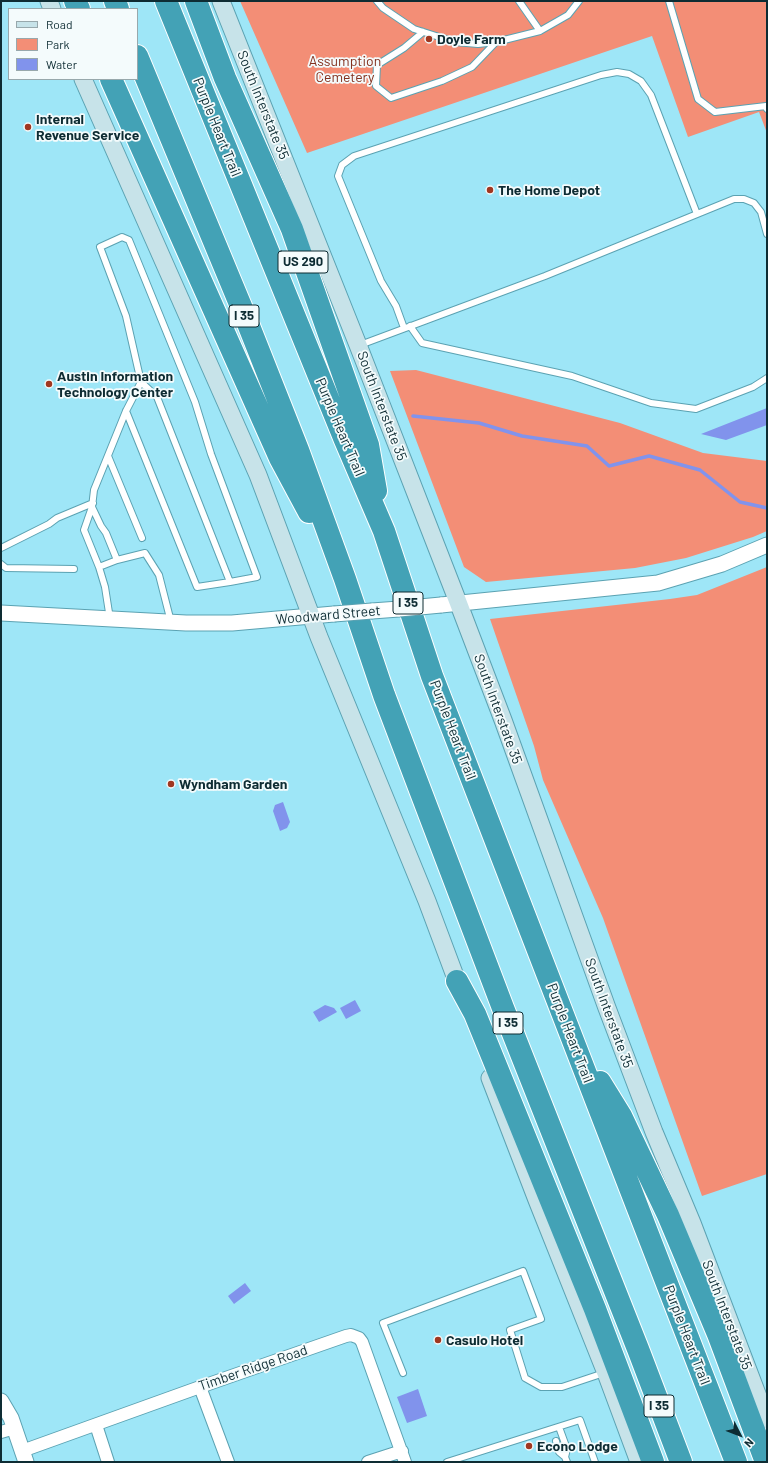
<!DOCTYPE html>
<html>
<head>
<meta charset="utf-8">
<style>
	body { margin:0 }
	#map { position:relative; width:768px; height:1463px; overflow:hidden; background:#9ee6f7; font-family:Barlow,sans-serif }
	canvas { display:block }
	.frame { position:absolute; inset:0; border:2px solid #0e2c33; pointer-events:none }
	.legend { position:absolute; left:8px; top:8px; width:130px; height:72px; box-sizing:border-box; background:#f4fbfc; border:1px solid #98a8ac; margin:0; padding:5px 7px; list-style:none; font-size:12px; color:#0e2c33 }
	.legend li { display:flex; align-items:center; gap:8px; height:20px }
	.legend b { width:20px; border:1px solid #98a8ac }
	.north { position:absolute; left:720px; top:1415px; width:40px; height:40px; -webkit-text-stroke:3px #f4fbfc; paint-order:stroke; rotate:132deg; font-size:11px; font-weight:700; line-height:16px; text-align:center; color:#0e2c33 }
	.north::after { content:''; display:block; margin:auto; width:14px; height:18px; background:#0e2c33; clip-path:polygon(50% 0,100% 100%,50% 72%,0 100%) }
</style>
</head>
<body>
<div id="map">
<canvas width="768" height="1463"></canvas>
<div class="frame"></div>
<ul class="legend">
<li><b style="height:5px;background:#c7e3e9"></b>Road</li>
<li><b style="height:11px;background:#f38e76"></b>Park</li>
<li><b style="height:11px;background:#8193ec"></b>Water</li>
</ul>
<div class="north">N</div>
</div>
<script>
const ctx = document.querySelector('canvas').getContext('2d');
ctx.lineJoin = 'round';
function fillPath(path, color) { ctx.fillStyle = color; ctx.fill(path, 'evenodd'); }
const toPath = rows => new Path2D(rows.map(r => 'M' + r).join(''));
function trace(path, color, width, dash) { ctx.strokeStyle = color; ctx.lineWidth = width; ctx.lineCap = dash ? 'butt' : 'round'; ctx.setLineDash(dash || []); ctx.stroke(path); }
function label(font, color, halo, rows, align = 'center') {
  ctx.font = font + ' Barlow,sans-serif'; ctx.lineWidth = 3.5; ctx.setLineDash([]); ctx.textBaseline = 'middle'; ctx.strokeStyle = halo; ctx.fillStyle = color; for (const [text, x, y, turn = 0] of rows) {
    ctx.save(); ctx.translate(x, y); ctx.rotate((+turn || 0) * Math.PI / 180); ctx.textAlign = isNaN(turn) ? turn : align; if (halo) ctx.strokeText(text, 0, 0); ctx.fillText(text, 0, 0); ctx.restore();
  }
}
const green = toPath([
	[240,1,767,1,767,133,759,112,688,137,652,36,307,153],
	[416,370,620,423,703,453,767,461,767,531,753,537,686,558,635,568,486,582,464,567,390,371],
	[767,567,767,1174,702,1196,603,918,543,780,534,746,490,619,670,599,697,595]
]);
const water = toPath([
	[767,408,767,425,726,440,701,434],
	[283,802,290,822,287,828,280,831,273,811,275,805],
	[355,1000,361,1011,346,1019,340,1008],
	[325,1005,334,1008,337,1012,319,1022,313,1012],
	[245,1283,251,1291,234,1304,228,1296],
	[418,1389,427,1416,407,1423,397,1397]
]);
const stream = toPath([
	[413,416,479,423,522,436,587,446,609,466,649,456,700,470,740,502,767,508]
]);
const service = toPath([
	[377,1,383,8,414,29,455,42,478,44,496,42,540,31,568,15,579,1],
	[519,1,540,31],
	[669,1,698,99,715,112,766,106,767,109],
	[423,32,404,48,377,65,376,86,391,98,442,81,472,67,496,42],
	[410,326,422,343,572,376,651,403,696,409,753,387,767,378],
	[404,328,396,306,381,281,338,176,342,165,354,156,601,75,617,72,629,74,641,81,651,95,697,214],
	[360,345,545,276,734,199,744,199,754,203,761,212,767,234],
	[126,411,197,587,230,582],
	[108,456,142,538],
	[92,507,101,526,106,533,117,560],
	[1,548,49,524,57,518,93,503],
	[1,564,6,568,74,569],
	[99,567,117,560,145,553,159,575,171,622],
	[110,619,105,587,99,567,84,530,92,507,94,490,126,411,141,382,126,316,100,247,122,237,129,240,195,402,211,454,257,577,230,582,157,397,141,382],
	[403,1373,383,1323,523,1271,541,1319,510,1330,525,1378,541,1387,562,1387,604,1373],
	[559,1427,567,1449,565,1457,567,1462],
	[556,1441,559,1452,565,1457],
	[447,1462,580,1420,595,1462]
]);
const minor = toPath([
	[200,1387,228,1462],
	[96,1425,108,1462],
	[1,1432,15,1428],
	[22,1451,200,1387,346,1336,351,1335,359,1338,362,1342,405,1462],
	[368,1462,402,1451]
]);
const tertiary = toPath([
	[441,605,658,583,722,564,767,545],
	[372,611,399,609],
	[1,613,186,623,232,623,334,614],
	[1,1401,11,1418,26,1462]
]);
const secondary = toPath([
	[49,1,52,9],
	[221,1,358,345,458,602,503,720,607,1008,654,1132,692,1223,767,1420],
	[83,79,258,475,319,637,427,901,461,992],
	[490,1078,537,1200,606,1373,639,1462]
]);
const motorway = toPath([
	[75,1,79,9],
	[115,1,118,9],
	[166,1,345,440,384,531,432,676,736,1462],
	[196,1,225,78,292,229,368,445,376,491],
	[137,56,245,316,298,450,345,579,384,695,503,1008,638,1349,681,1462],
	[111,79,280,458,309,512],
	[457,981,475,1014,595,1309,653,1462],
	[600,1082,621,1116,668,1215,718,1334,766,1462]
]);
const tertiaryBridge = toPath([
	[399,609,441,605],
	[334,614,372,611]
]);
const markers = [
	[429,39,4,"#a03720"],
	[28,127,4,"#a03720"],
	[490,190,4,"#a03720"],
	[49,384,4,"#a03720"],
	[171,784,4,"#a03720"],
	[438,1340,4,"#a03720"],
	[529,1446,4,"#a03720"]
];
const shields = [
	[303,262,50],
	[244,316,30],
	[408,603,30],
	[508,1023,30],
	[659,1406,30]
];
const shieldNames = [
	["US 290",303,262],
	["I 35",244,316],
	["I 35",408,603],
	["I 35",508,1023],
	["I 35",659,1406]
];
const poiNames = [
	["Doyle Farm",437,39],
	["Internal",36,119],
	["Revenue Service",36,135],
	["The Home Depot",498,190],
	["Austin Information",57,376],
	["Technology Center",57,392],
	["Wyndham Garden",179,784],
	["Casulo Hotel",446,1340],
	["Econo Lodge",537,1446]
];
const parkNames = [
	["Assumption",345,61],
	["Cemetery",345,77]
];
const streetNames = [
	["South Interstate 35",263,105,68],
	["Purple Heart Trail",217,127,68],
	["South Interstate 35",382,406,69],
	["Purple Heart Trail",340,427,67],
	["Woodward Street",328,615,-5],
	["South Interstate 35",498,709,70],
	["Purple Heart Trail",453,730,69],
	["South Interstate 35",609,1013,70],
	["Purple Heart Trail",570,1033,69],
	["South Interstate 35",727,1315,69],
	["Purple Heart Trail",687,1335,69],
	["Timber Ridge Road",253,1368,-19]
];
fillPath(green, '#f38e76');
fillPath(water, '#8193ec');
trace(stream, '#8193ec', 3.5);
trace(service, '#5ba2b2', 8);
trace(minor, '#5ba2b2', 14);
trace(tertiary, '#5ba2b2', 17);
trace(secondary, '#5ba2b2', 19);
trace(motorway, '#fff', 24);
trace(service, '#fff', 6);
trace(minor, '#fff', 12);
trace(tertiary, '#fff', 15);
trace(secondary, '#c7e3e9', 17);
trace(motorway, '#43a2b6', 22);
trace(tertiaryBridge, '#5ba2b2', 17, []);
trace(tertiaryBridge, '#fff', 15);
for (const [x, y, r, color] of markers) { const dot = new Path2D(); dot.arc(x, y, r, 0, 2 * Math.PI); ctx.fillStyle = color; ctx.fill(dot); trace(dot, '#f4fbfc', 1.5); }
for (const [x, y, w] of shields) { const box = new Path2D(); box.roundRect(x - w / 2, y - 11, w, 22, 3); ctx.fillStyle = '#f4fbfc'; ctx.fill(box); trace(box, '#0e2c33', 1); }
label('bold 13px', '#0e2c33', null, shieldNames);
label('bold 14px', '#0e2c33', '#f4fbfc', poiNames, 'left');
label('14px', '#83311e', '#f4fbfc', parkNames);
label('14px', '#0e2c33', '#f4fbfc', streetNames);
</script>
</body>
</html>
